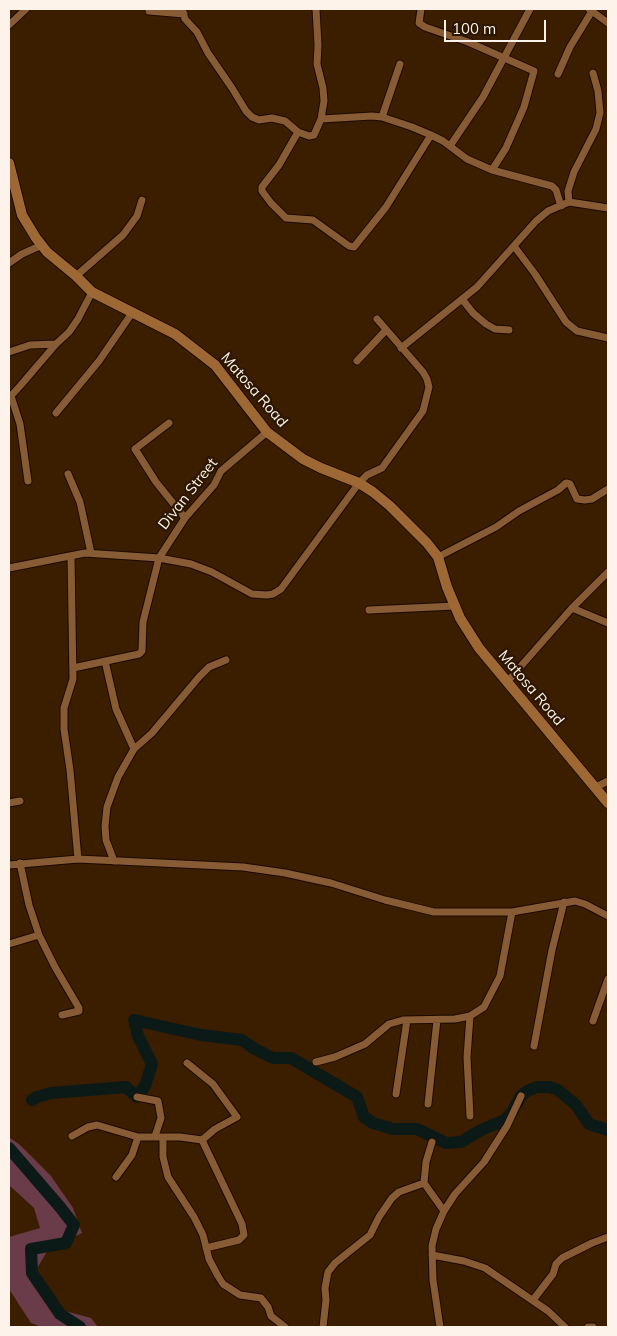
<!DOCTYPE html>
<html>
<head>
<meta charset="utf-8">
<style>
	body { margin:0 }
	#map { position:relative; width:617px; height:1336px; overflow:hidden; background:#3b1d00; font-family:Mulish,sans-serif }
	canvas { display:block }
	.frame { position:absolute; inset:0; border:10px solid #fdf3ea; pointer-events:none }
	.scale { position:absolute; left:444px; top:20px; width:102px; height:22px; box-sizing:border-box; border:2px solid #fdf3ea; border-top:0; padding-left:6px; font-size:15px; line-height:18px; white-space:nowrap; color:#fdf3ea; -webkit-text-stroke:4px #2c1602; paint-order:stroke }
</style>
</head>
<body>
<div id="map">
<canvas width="617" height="1336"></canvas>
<div class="frame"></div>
<div class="scale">100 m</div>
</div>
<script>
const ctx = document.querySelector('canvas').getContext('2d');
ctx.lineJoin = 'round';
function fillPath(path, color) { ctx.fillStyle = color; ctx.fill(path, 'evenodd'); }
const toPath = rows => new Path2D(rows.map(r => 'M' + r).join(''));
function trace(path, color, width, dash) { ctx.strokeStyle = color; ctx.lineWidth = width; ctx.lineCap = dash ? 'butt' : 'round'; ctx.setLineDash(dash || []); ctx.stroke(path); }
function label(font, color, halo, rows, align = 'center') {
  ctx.font = font + ' Mulish,sans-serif'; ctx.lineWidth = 4.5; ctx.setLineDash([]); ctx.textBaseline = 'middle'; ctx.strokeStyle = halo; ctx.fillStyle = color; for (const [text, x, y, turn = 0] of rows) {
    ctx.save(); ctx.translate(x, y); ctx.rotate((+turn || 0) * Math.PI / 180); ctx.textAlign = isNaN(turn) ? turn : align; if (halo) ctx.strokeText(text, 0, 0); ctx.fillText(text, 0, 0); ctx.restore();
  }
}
const green = toPath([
	[9,1137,20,1145,51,1176,73,1208,82,1233,48,1250,33,1275,65,1311,91,1318,98,1327,42,1327,31,1323,9,1289,9,1237,40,1228,34,1208,9,1185]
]);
const river = toPath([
	[32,1100,37,1097,51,1093,126,1087,137,1097,145,1086,152,1064,138,1036,134,1020,201,1035,242,1040,253,1048,273,1058,291,1058,357,1097,364,1117,373,1123,393,1129,417,1129,446,1143,461,1142,481,1130,505,1120,512,1112,521,1096,527,1091,537,1087,550,1087,558,1090,576,1105,589,1124,608,1130],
	[9,1148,60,1207,74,1225,66,1243,31,1249,32,1273,60,1314,80,1327]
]);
const street = toPath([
	[182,9,185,19,197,32,208,53,232,88,246,111,252,117,259,120,272,118,285,121,298,132,309,136,314,135,321,119,372,116,382,117,412,127,431,135,443,141,467,159,492,170,552,186,556,190,561,206],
	[316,9,318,45,317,64,323,88,324,101,321,119],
	[421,9,419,23,425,27,468,42,534,71,524,107,506,148,492,170],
	[589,9,608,23],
	[149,11,184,14],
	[9,25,26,9],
	[558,74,570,47,592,11],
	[382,117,400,64],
	[298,132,279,165,262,187,262,191,271,203,286,218,313,220,349,246,354,247,386,207,431,135],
	[450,146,483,97,530,9],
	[569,202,568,191,574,172,596,129,600,113,598,91,593,73],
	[514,246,535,274,566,322,577,331,608,338],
	[9,263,22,254,42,245],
	[76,276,123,235,137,216,142,200],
	[462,299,473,313,486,324,495,329,509,330],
	[401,348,477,287,536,221,548,211,569,202,608,208],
	[9,352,30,345,56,344],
	[357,361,386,330],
	[11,396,20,424,28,481],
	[9,398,20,386,56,344,69,332,78,319,92,292],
	[56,413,99,361,132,313],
	[169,423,135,449,156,482,185,518],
	[68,474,80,502,91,553],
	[71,556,73,679,64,708,64,729,70,770,78,859],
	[438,557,496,527,519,511,558,490,566,483,570,484,577,499,585,500,592,499,608,489],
	[9,568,85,553,159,558,191,564,212,572,252,594,267,595,273,594,281,589,359,483,367,475,382,468,423,411,429,387,427,379,423,372,377,319],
	[572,608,608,623],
	[369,610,455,606],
	[105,661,116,709,134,749],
	[73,668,139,654,142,651,143,622,159,558,185,518,214,485,221,471,267,432],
	[507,682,572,608,608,572],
	[596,787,608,781],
	[9,803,20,801],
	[114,861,106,840,105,826,107,807,118,777,134,749,152,733,199,677,209,667,226,660],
	[20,863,29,905,39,935,55,967,79,1008,79,1011,62,1015],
	[9,865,78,859,243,867,285,873,331,883,385,900,434,912,512,912,575,901,585,904,608,916],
	[9,944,39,935],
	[593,1021,608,979],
	[534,1046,552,950,564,902],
	[316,1062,335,1057,365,1044,389,1024,403,1020,455,1019,470,1016,484,1007,500,976,512,912],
	[187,1063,213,1084,237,1117,215,1129,202,1140],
	[396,1094,407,1020],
	[137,1097,158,1101,161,1118,155,1136],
	[428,1104,437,1020],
	[470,1116,467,1057,470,1016],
	[72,1136,88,1127,97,1125,138,1137],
	[163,1137,180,1137,202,1140],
	[202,1140,242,1224,244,1235,239,1240,206,1248],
	[432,1142,426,1162,424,1183,444,1211],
	[116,1177,132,1155,138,1137,163,1137,163,1157,168,1177,194,1217,203,1235,209,1259,218,1276,223,1284,240,1295,261,1298,268,1307,271,1316,285,1327],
	[432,1255,464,1261,485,1268,548,1311,565,1327],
	[533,1300,553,1274,556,1264,562,1258,592,1243,608,1237],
	[323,1327,326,1300,325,1288,328,1272,335,1263,370,1235,379,1217,392,1198,399,1192,424,1183],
	[440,1327,433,1280,432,1246,436,1229,444,1211,455,1194,484,1162,507,1126,521,1096],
	[588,1327,593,1327]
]);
const secondary = toPath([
	[9,163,22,215,36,238,47,252,76,276,92,292,175,334,215,365,267,432,303,459,321,468,359,483,373,492,390,506,427,543,438,557,447,587,460,618,479,648,608,803]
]);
const streetNames = [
	["Matosa Road",254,390,49],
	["Divan Street",188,494,-52],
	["Matosa Road",531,688,50]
];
fillPath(green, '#6a3b49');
trace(river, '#0b1a17', 12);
trace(street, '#1d0800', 9);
trace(secondary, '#1d0800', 12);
trace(street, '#875b33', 7);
trace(secondary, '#9e6834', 10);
label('15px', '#fdf3ea', '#2c1602', streetNames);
</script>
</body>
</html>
